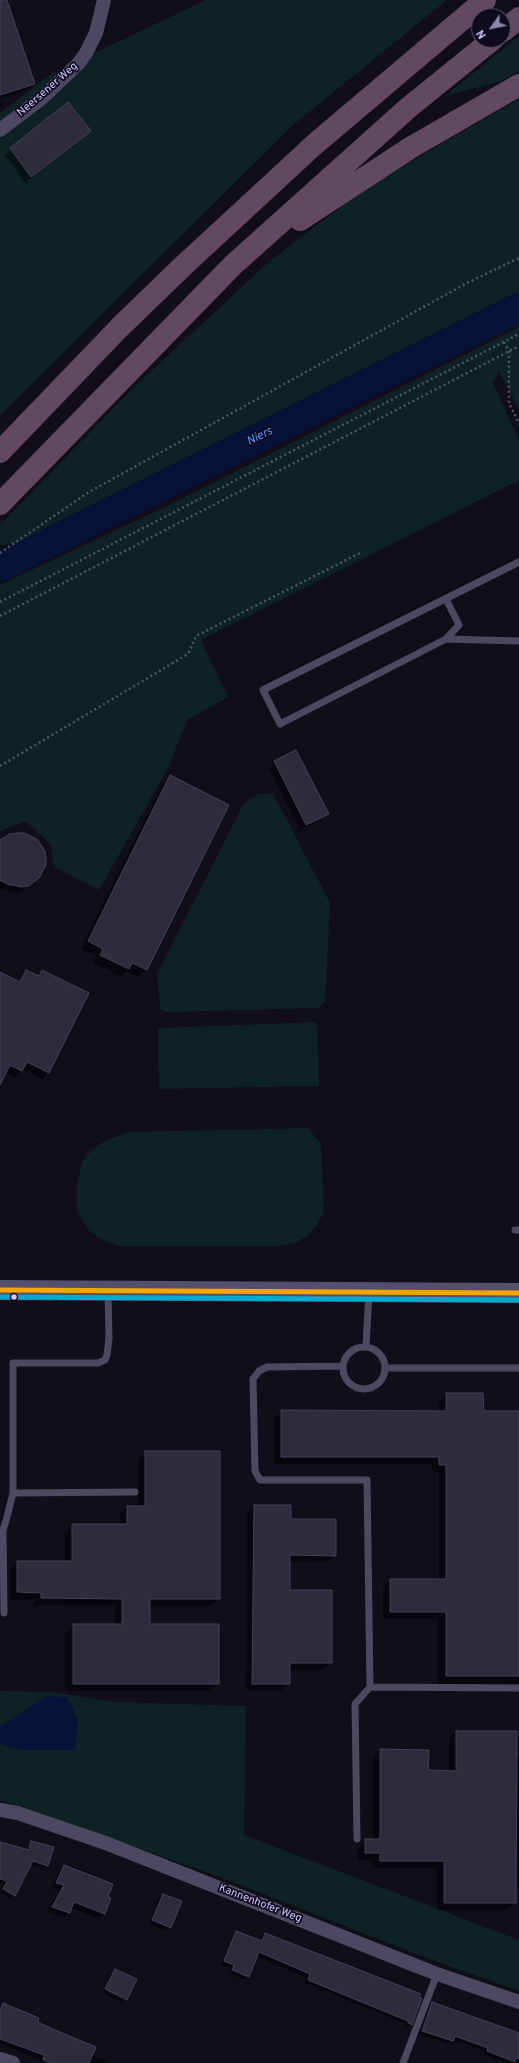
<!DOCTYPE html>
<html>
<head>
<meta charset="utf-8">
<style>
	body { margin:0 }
	#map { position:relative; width:519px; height:2063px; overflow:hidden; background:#110e19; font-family:Overpass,sans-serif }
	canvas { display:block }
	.north { position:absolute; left:471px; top:8px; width:40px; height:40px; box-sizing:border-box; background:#0f0a1d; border:1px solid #5d5577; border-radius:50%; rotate:237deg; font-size:11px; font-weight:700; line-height:16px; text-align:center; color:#d3c6ff }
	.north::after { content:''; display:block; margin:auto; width:14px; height:18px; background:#8f86ae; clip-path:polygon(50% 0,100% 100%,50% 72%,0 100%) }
</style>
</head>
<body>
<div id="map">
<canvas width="519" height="2063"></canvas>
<div class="north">N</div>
</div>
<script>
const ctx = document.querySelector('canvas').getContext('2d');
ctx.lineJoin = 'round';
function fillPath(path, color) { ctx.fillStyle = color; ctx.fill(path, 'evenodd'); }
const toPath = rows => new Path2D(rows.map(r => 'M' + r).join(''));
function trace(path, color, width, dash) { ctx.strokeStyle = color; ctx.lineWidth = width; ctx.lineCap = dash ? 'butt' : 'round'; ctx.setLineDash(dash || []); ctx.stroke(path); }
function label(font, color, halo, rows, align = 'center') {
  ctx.font = font + ' Overpass,sans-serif'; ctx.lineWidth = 3.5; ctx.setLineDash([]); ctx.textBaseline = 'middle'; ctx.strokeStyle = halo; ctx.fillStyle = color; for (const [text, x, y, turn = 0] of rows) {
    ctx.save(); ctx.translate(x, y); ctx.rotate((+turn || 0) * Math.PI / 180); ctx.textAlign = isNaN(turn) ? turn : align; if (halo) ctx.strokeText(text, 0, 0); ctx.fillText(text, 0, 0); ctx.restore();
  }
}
const green = toPath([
	[206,0,447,0,293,125,0,415,0,113,52,73],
	[519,36,519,71,501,81,445,96],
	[519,99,519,297,139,491,17,544,0,545,0,525,134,387,271,260,370,185],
	[519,327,519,410,499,371,493,383,519,440,519,480,201,640,228,697,187,720,168,768,99,890,53,866,52,846,26,821,0,831,0,585,175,502],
	[273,793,330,903,325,1001,318,1008,166,1012,160,1009,157,974,243,805,258,794],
	[317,1022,319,1086,159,1089,158,1028],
	[308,1128,321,1144,324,1212,317,1225,307,1236,297,1242,278,1246,120,1246,102,1240,89,1230,77,1212,77,1183,83,1160,91,1151,104,1141,130,1132],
	[0,1691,52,1692,115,1702,246,1706,244,1835,519,1940,519,1991,424,1957,233,1882,41,1813,0,1800]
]);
const water = toPath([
	[49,1695,67,1698,78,1719,75,1750,21,1750,0,1744,0,1724,4,1724]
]);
const shadow = toPath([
	[0,6,34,84,27,90,0,99],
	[0,99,2,106,0,109],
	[68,104,90,131,25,183,5,155],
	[275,762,327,813,322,819,300,830,269,768],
	[170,777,146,970,138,977,126,971,121,976,93,963,96,956,81,949,162,784],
	[0,842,38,877,21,891,14,893,0,889],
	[27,971,37,976,42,971,87,993,48,1073,42,1079,22,1069,15,1077,5,1072,0,1083,0,973,18,982],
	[446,1394,483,1412,519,1412,519,1684,438,1684,438,1619,383,1619,383,1588,390,1580,439,1580,439,1472,432,1472,432,1464,274,1464,274,1419,282,1411,439,1412,439,1401],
	[145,1452,219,1599,211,1606,149,1606,149,1625,218,1683,210,1691,66,1691,65,1632,73,1625,115,1625,115,1606,34,1605,34,1600,10,1600,10,1569,18,1562,65,1562,65,1533,72,1525,120,1525,120,1514,127,1507,138,1507,138,1460],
	[254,1506,290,1520,335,1555,328,1562,289,1562,289,1591,331,1663,323,1670,289,1670,289,1683,282,1691,246,1690,247,1513],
	[456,1732,519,1758,519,1888,515,1888,515,1903,508,1910,437,1910,437,1868,373,1868,373,1860,358,1860,358,1848,365,1840,373,1840,373,1758,380,1750,427,1771,449,1772,449,1739],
	[0,1842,27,1851,32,1842,53,1848,47,1866,43,1869,30,1865,11,1899,0,1892,4,1884,0,1883],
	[65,1866,110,1899,104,1914,98,1919,71,1908,64,1918,47,1912,59,1891,51,1888,59,1871],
	[163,1895,170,1927,167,1931,149,1924,159,1898],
	[236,1932,260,1942,265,1934,419,1995,411,2024,408,2028,405,2026,406,2024,305,1983,307,1978,256,1956,248,1976,245,1980,230,1974,232,1969,221,1965,233,1936],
	[115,1970,127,1999,123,2003,102,1993,111,1974],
	[432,2003,519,2034,519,2063,506,2063,484,2054,485,2051,452,2040,448,2044,419,2034,429,2006],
	[4,2004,91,2055,111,2063,46,2063,0,2043,0,2008]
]);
const river = toPath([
	[0,567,519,307]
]);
const building = toPath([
	[0,0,7,0,35,84,0,95,0,0],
	[68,102,91,131,31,177,10,148,68,102],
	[296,750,329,814,306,825,274,761,296,750],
	[170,775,229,805,147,970,132,963,129,969,100,955,103,949,88,941,170,775],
	[17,833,24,833,37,839,45,851,46,858,46,865,39,878,28,886,21,887,7,884,0,880,0,840,10,834,17,833],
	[26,970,39,976,42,970,89,993,49,1073,27,1062,22,1071,10,1065,0,1085,0,972,20,982,26,970],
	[446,1393,483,1393,484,1411,519,1411,519,1676,446,1676,446,1612,390,1612,390,1579,446,1579,446,1465,439,1465,439,1457,281,1457,281,1410,446,1411,446,1393],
	[145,1451,220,1451,220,1599,150,1599,150,1624,219,1624,219,1684,73,1684,73,1624,122,1624,122,1599,41,1598,41,1593,17,1592,17,1561,72,1561,72,1524,127,1524,127,1506,145,1506,145,1451],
	[254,1505,291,1505,291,1519,336,1519,336,1556,290,1555,290,1590,332,1590,332,1663,290,1663,290,1684,252,1684,254,1505],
	[456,1731,517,1731,516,1903,444,1903,444,1861,380,1861,380,1853,365,1853,365,1839,380,1839,380,1749,429,1750,428,1770,456,1771,456,1731],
	[31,1841,54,1847,48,1866,33,1861,15,1896,3,1889,7,1881,0,1879,0,1842,29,1850,31,1841],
	[64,1865,113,1884,108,1897,111,1898,105,1914,74,1902,70,1913,52,1907,64,1885,56,1883,64,1865],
	[163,1894,182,1901,171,1928,152,1920,163,1894],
	[236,1931,262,1941,265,1933,421,1994,419,1997,422,1998,412,2025,408,2023,408,2021,308,1980,310,1974,259,1952,249,1977,232,1970,234,1965,224,1961,236,1931],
	[115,1969,137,1979,127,2000,105,1989,115,1969],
	[432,2002,519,2033,519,2059,516,2058,515,2062,487,2051,488,2048,455,2036,453,2041,422,2031,432,2002],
	[3,2003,39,2018,38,2022,55,2030,96,2047,89,2063,51,2063,43,2060,44,2055,0,2039,0,2011,3,2003]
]);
const path = toPath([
	[504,342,509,351,509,403,519,424],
	[0,553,89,492,467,283,519,258],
	[0,602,519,334],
	[0,616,519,346],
	[0,766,188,654,196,636,360,553]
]);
const lane = toPath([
	[519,562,263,690,280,724,446,639,519,641],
	[446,639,459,625,446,599],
	[515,1230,519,1230],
	[366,1346,369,1293],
	'343 1368a21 21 0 1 1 42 0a21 21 0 1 1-42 0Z',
	[343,1366,267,1367,259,1371,253,1379,255,1471,260,1480,367,1480,370,1687],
	[386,1368,519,1368],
	[13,1493,135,1492],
	[0,1530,3,1530,6,1521,13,1493,13,1363,98,1363,105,1360,107,1355,109,1338,108,1291],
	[3,1530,4,1613],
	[357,1839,355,1704,370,1687,519,1688],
	[403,2063,437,1974]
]);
const street = toPath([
	[0,130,42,98,78,64,86,53,96,33,104,0],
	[0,1810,18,1813,103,1842,437,1974,519,2002],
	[0,2059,13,2063]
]);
const secondary = toPath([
	[0,1290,519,1293]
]);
const highway = toPath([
	[503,31,519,18],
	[300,220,410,148,519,85],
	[0,452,120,327,183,266,315,144,485,0],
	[0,504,233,265,408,108,492,40]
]);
const bus1 = toPath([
	[0,1290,519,1293]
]);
const bus2 = toPath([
	[0,1297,519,1300]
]);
const markers = [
	[14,1297,3.5,"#d3c6ff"]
];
const streetNames = [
	["Neersener Weg",48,90,-41],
	["Kannenhofer Weg",260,1904,21]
];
const waterNames = [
	["Niers",260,437,-27]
];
fillPath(green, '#0e2225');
fillPath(water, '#061237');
fillPath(shadow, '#0007');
trace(river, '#061237', 29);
fillPath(building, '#2f2b3c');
trace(building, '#463f58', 1);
trace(path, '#4a5767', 2.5, [2, 3]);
trace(lane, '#4d4862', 7);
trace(street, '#4d4862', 14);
trace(secondary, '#534f6d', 20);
trace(highway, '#624860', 22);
trace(bus1, '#f7a600', 5);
trace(bus2, '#00a9ce', 5);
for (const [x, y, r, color] of markers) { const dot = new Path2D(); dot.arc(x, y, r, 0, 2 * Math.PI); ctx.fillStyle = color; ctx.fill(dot); trace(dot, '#0f0a1d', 1.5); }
label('11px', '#d3c6ff', '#0f0a1d', streetNames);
label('italic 12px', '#549aff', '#0f0a1d', waterNames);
</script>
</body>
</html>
